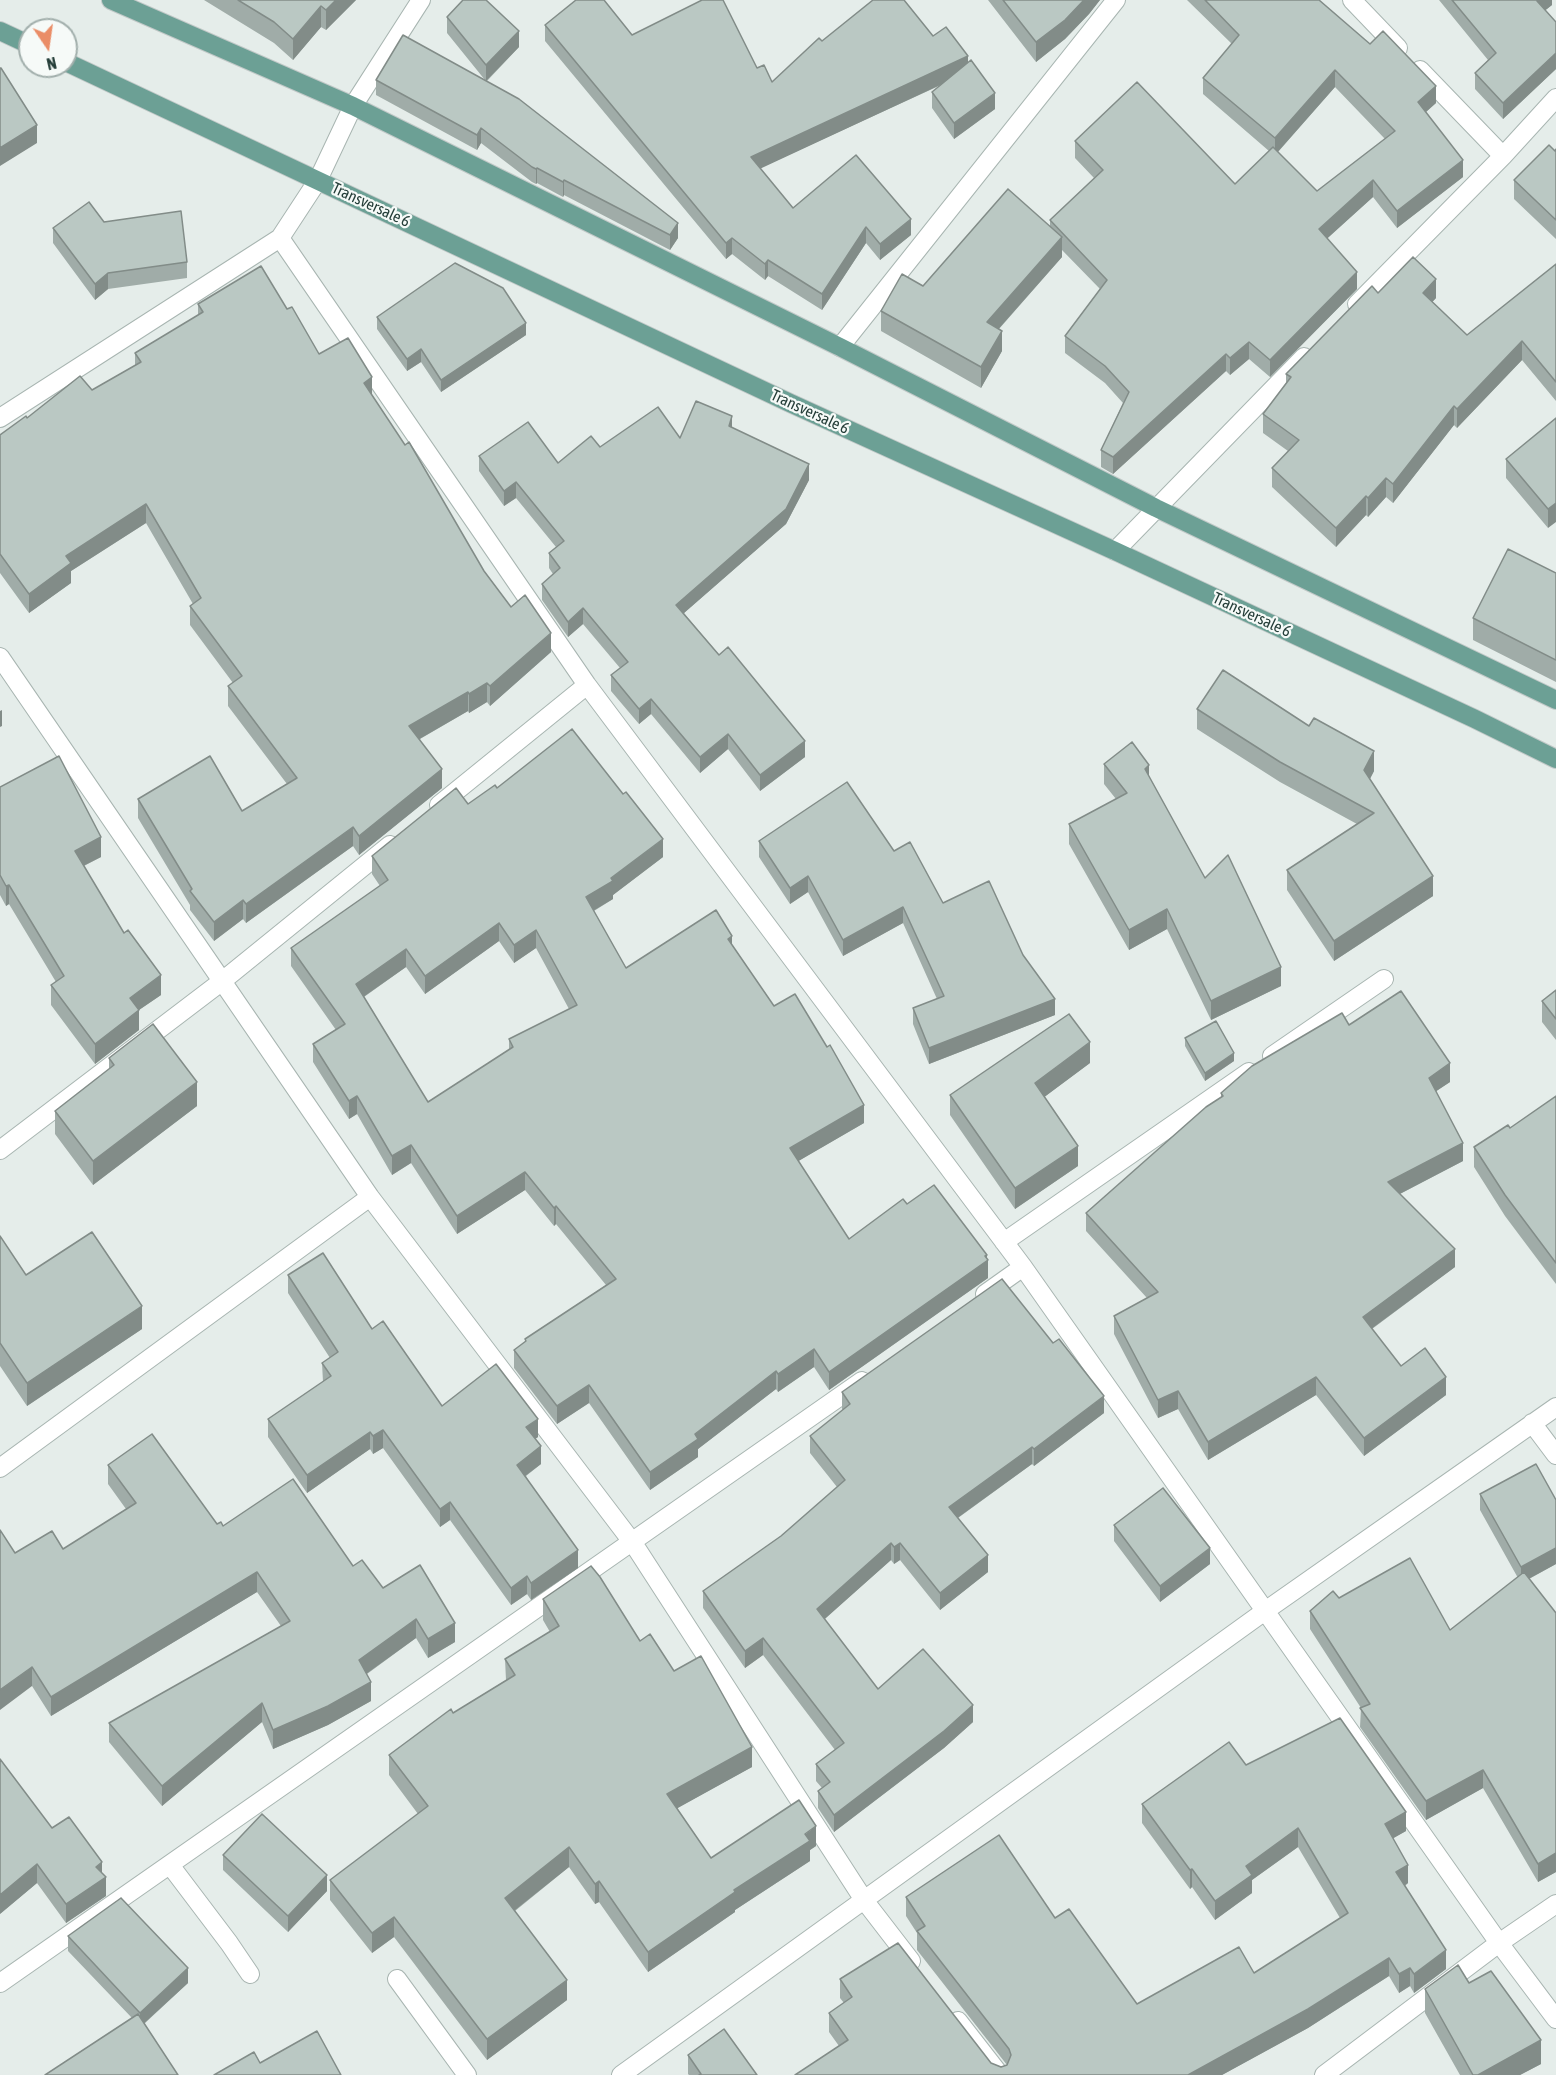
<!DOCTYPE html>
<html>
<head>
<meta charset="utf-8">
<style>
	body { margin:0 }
	#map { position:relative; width:1556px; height:2075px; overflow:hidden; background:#e5edea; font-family:"Asap Condensed",sans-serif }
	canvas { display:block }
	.north { position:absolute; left:18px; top:18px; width:60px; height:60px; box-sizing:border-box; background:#f6faf8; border:2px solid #a2afac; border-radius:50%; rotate:167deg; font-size:16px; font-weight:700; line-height:24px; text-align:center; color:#253e39 }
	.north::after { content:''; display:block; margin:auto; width:21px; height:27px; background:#ea8d67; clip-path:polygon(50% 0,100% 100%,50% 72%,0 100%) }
</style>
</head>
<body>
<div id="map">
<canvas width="1556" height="2075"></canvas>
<div class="north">N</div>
</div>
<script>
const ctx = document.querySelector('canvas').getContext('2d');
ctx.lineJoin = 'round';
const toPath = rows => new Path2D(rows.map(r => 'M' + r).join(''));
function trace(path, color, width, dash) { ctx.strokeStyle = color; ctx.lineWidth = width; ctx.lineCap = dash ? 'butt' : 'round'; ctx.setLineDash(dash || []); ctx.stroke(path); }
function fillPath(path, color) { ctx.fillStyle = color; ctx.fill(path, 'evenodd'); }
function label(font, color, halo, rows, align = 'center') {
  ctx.font = font + ' "Asap Condensed",sans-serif'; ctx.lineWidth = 4.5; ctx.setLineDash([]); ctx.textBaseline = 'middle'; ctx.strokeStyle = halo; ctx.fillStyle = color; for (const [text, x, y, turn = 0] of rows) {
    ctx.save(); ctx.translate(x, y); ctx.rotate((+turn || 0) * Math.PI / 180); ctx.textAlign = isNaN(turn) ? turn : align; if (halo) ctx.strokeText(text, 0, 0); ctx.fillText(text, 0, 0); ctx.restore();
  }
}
const minor = toPath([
	[1352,0,1398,48],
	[1420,70,1503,156],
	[280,238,587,685,1023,1267,1499,1943,1556,2019],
	[1357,304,1503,156,1556,98],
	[840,347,1116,0],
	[0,418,280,238,318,180,353,106,421,0],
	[1115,551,1304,357],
	[0,657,370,1197,633,1543,864,1900,911,1961],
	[439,805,587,685],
	[1272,1056,1384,979],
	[0,1150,221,982,390,845],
	[1004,1242,1249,1072],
	[985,1294,1023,1267],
	[1532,1423,1556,1455],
	[0,1468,370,1197],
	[170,1865,229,1943,250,1974],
	[397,1979,467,2075],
	[0,1983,862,1381],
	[958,2021,1000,2075],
	[621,2075,1265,1611,1556,1407],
	[1324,2075,1499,1943,1556,1904]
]);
const major = toPath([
	[111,0,353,106,840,347,1156,508,1556,700],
	[0,31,30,45],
	[66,62,790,403,1115,551,1475,719,1556,759]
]);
const wall = toPath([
	[204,0,356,0,326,30,321,27,293,60,274,43],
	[988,0,1100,0,1089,14,1065,39,1036,62],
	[1187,0,1319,0,1436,103,1426,112,1463,177,1397,228,1373,197,1327,238,1357,289,1270,377,1249,359,1230,375,1226,371,1113,474,1101,467,1101,450,1123,403,1105,383,1065,353,1065,336,1100,289,1062,250,1062,257,999,329,1002,351,981,388,881,331,881,311,923,286,1050,226,1050,220,1094,178,1075,158,1075,141,1235,184,1269,151,1203,94,1203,78,1232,44],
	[1335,87,1385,139,1317,191,1278,152],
	[1439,0,1552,0,1552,5,1545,10,1556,22,1556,69,1503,119,1475,89,1475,73,1488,60],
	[447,17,519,47,487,81,678,238,670,250,564,195,563,197,537,183,536,184,532,182,481,143,477,150,376,95,376,80,485,80,447,33],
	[545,25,632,35,757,68,772,82,822,41,933,36,968,62,995,109,954,139,932,108,932,92,941,85,760,168,793,208,911,235,880,260,866,243,822,310,768,276,765,280,732,254,726,259,545,41],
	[1556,149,1556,239,1514,199,1514,180],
	[104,222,187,262,187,278,108,289,95,300,53,243,53,228],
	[1556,264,1556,401,1522,360,1457,428,1454,425,1393,503,1386,497,1368,517,1366,515,1336,547,1272,487,1272,468,1288,451,1263,433,1263,414,1286,383,1286,374,1378,293,1436,298,1432,302,1467,335],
	[198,304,287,309,319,354,372,395,484,571,511,607,551,652,490,706,487,702,469,713,468,711,420,739,442,788,359,855,353,846,246,923,243,919,214,941,190,910,190,905,138,818,138,799,242,811,287,784,228,706,228,686,233,683,190,625,190,606,193,604,146,523,71,571,71,583,29,613,0,573,0,435,27,418,92,390,135,365,135,353,198,315],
	[377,317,526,335,441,392,421,362,407,371,377,329],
	[1556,418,1548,528,1506,478,1506,459],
	[732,427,809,480,786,524,684,613,805,757,760,791,728,749,700,773,651,714,639,724,611,691,611,675,620,668,583,624,568,637,542,600,542,584,553,574,549,568,549,553,556,547,516,498,504,506,479,471,479,456,558,463,600,447,680,438],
	[1556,573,1556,682,1473,640,1473,618],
	[1197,709,1374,771,1370,779,1433,896,1334,961,1287,890,1287,870,1357,824,1280,782,1197,729],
	[1104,764,1149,776,1205,878,1281,986,1211,1020,1167,929,1129,950,1069,844,1069,824,1116,799,1104,784],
	[0,787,101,857,84,866,161,995,139,1010,139,1030,95,1064,51,1005,51,985,56,982,9,904,6,906,0,895],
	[497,788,663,857,613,895,613,899,594,911,626,968,732,945,774,1006,864,1123,798,1161,849,1239,907,1204,987,1258,988,1278,829,1390,814,1367,778,1392,776,1389,698,1449,698,1457,650,1490,589,1403,557,1424,514,1368,514,1350,525,1342,525,1339,606,1285,556,1224,554,1226,525,1190,457,1234,411,1163,392,1175,357,1114,349,1119,313,1062,313,1044,336,1030,291,966,291,948,380,886,372,874,372,856],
	[499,941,514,963,536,948,569,1009,509,1039,509,1050,428,1102,364,997,406,967,425,994],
	[759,841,894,851,943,903,1023,955,1055,1015,929,1064,913,1024,913,1008,937,999,903,923,843,956,808,892,790,904,759,857],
	[1556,990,1556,1040,1542,1022,1542,1001],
	[1349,1025,1450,1082,1436,1091,1463,1161,1400,1194,1455,1267,1372,1329,1401,1366,1446,1395,1364,1456,1316,1395,1208,1460,1178,1409,1158,1418,1114,1334,1114,1316,1147,1298,1086,1231,1086,1213,1221,1097,1221,1093],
	[1185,1038,1234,1061,1205,1081,1185,1046],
	[109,1058,197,1106,93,1185,55,1134,55,1111,109,1070],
	[1090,1063,1044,1097,1078,1166,1015,1209,950,1115,950,1095],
	[1556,1096,1556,1284,1505,1216,1474,1167,1474,1147,1510,1128],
	[0,1236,26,1275,142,1329,27,1406,0,1366],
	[288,1275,372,1329,442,1406,538,1437,535,1439,541,1464,526,1476,578,1568,531,1600,527,1594,511,1605,450,1520,440,1527,383,1448,373,1454,370,1449,307,1493,268,1437,268,1419,323,1382,322,1363,330,1358,288,1293],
	[842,1392,1104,1413,1034,1466,1032,1464,958,1518,988,1572,940,1610,900,1560,894,1564,891,1560,824,1619,878,1689,973,1722,944,1748,834,1832,818,1808,818,1791,822,1788,816,1781,816,1764,835,1750,763,1655,745,1668,703,1608,703,1591,781,1536,837,1487,810,1453,810,1436,843,1410,842,1409],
	[108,1465,217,1524,353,1566,455,1642,428,1658,416,1638,367,1674,371,1701,328,1725,273,1749,262,1722,162,1806,109,1742,109,1723,281,1626,257,1592,51,1716,32,1686,15,1553,63,1549,126,1509,108,1484],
	[1480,1494,1556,1500,1556,1564,1529,1579,1556,1613,1556,1872,1538,1882,1483,1788,1426,1820,1360,1727,1361,1708,1310,1629,1310,1611,1339,1598,1450,1630,1518,1578,1480,1510],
	[1114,1525,1210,1564,1160,1602,1114,1541],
	[543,1599,640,1641,674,1671,752,1767,677,1808,711,1858,816,1846,810,1850,810,1861,735,1910,735,1912,648,1972,599,1902,595,1904,569,1867,515,1911,567,2000,487,2060,394,1937,372,1953,330,1900,330,1880,418,1814,389,1775,389,1755,453,1713,506,1680,505,1659,550,1632,543,1620],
	[1246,1765,1406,1831,1393,1838,1408,1883,1405,1886,1446,1969,1414,1993,1410,1986,1399,1993,1389,1976,1308,2028,1222,2075,795,2075,839,2046,829,2032,829,2013,844,2003,840,1998,840,1979,991,2063,1001,2067,1007,2065,917,1950,917,1933,906,1916,906,1897,1055,1918,1137,2004,1254,1973,1340,1918,1298,1847,1252,1880,1252,1893,1215,1920,1192,1887,1190,1889,1142,1823,1142,1804],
	[52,1828,102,1873,106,1896,66,1923,37,1883,0,1914],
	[223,1855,327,1891,288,1932,223,1870],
	[68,1936,188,1983,144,2024,132,2018,68,1951],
	[1469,1983,1541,2064,1520,2075,1460,2075,1425,2013,1425,1989],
	[688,2055,757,2075,689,2075,688,2074]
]);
const shadedWall = toPath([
	[336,0,356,0,326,30,326,10],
	[1084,0,1100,0,1089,14,1065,39,1036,62,1036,42],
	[1539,0,1552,0,1552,5,1537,17,1537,1],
	[321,6,321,27,293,60,293,39],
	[519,31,519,47,486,81,486,65],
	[1556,53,1556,69,1503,119,1503,103],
	[968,56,968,72,751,173,751,157],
	[1335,70,1335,87,1275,155,1275,138],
	[1436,86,1436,103,1418,119,1418,102],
	[995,93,995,109,954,139,954,123],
	[37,125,37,143,0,166,0,148],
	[481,128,481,143,477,150,477,135],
	[1463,160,1463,177,1397,228,1397,211],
	[537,168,537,183,536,184,536,169],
	[564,180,564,195,563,197,563,182],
	[1373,180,1373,197,1319,246,1319,229],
	[911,219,911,235,880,260,880,244],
	[678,223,678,238,670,250,670,235],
	[866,227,866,243,822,310,822,294],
	[1062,237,1062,257,987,342,987,322],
	[732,238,732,254,726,259,726,243],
	[768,260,768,276,765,280,765,264],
	[1357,272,1357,289,1270,377,1270,360],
	[108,273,108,289,95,300,95,284],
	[1436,279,1436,298,1423,312,1423,293],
	[526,323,526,335,441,392,441,380],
	[1002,331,1002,351,981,388,981,367],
	[1522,341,1522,360,1457,428,1457,409],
	[1249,342,1249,359,1230,375,1230,358],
	[421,349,421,362,407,371,407,359],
	[1226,354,1226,371,1113,474,1113,457],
	[372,377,372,397,364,383],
	[1454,406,1454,425,1393,503,1393,484],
	[732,416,732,431,729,426],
	[809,464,809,480,786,524,676,620,676,605],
	[1386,478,1386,497,1368,517,1368,498],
	[516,482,516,498,504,506,504,491],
	[1366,496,1366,515,1336,547,1336,528],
	[1556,503,1556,522,1548,528,1548,509],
	[146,504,146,523,71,571,71,583,29,613,29,594,66,556],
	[583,608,583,624,568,637,568,622],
	[551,633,551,652,490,706,490,686],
	[487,683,487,702,469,713,469,694],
	[468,692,468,711,409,745,409,726],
	[651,699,651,714,639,724,639,709],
	[2,710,2,726,0,727,0,711],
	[728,734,728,749,700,773,700,757],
	[805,741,805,757,760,791,760,775],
	[1374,751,1374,771,1364,790,1364,770],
	[1149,765,1149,785,1145,769],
	[442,769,442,788,359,855,359,836],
	[353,827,353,846,246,923,246,904],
	[101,837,101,857,75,870,75,851],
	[663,839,663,857,613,895,613,899,586,915,586,897],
	[808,876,808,892,790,904,790,888],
	[1433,876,1433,896,1334,961,1334,941],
	[9,885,9,904,6,906,6,886],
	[243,900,243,919,214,941,214,922],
	[903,907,903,923,843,956,843,940],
	[1167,909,1167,929,1129,950,1129,930],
	[499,923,499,941,425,994,425,976],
	[536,930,536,948,514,963,514,945],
	[732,936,732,954,728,939],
	[406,949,406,967,356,1002,356,984],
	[1281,967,1281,986,1211,1020,1211,1001],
	[161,975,161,995,139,1010,139,1030,95,1064,95,1044,130,998],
	[1055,999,1055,1015,929,1064,929,1048],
	[1090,1042,1090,1063,1035,1104,1035,1083],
	[1234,1053,1234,1061,1205,1081,1205,1073],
	[1450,1063,1450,1082,1429,1096,1429,1078],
	[197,1082,197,1106,93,1185,93,1161],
	[357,1096,357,1114,349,1119,349,1101],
	[864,1105,864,1123,790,1166,790,1148],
	[1463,1143,1463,1161,1388,1200,1388,1182],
	[411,1145,411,1163,392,1175,392,1156],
	[1078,1146,1078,1166,1015,1209,1015,1188],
	[525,1172,525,1190,457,1234,457,1216],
	[556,1206,556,1224,554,1226,554,1208],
	[1455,1249,1455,1267,1363,1335,1363,1317],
	[987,1255,987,1261,988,1260,988,1278,829,1390,829,1372],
	[142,1306,142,1329,27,1406,27,1383],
	[814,1349,814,1367,778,1392,778,1374],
	[776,1371,776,1389,698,1449,698,1457,650,1490,650,1472,695,1434],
	[1316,1377,1316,1395,1208,1460,1208,1442],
	[1446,1377,1446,1395,1364,1456,1364,1438],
	[589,1385,589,1403,557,1424,557,1406],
	[1178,1391,1178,1409,1158,1418,1158,1400],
	[1104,1396,1104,1413,1034,1466,1034,1449],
	[538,1419,538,1437,526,1445,526,1427],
	[383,1430,383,1448,373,1454,373,1436],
	[370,1432,370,1449,307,1493,307,1475],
	[541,1446,541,1464,517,1482,517,1465],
	[1032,1447,1032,1464,949,1524,949,1507],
	[450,1502,450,1520,440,1527,440,1509],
	[891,1543,891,1560,817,1626,817,1609],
	[900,1543,900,1560,894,1564,894,1547],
	[1210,1548,1210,1564,1160,1602,1160,1586],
	[1556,1548,1556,1564,1521,1583,1521,1567],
	[578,1550,578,1568,531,1600,531,1583],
	[988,1555,988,1572,940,1610,940,1593],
	[257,1572,257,1592,51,1716,51,1697],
	[527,1576,527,1594,511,1605,511,1588],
	[416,1619,416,1638,359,1679,359,1660],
	[455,1623,455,1642,428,1658,428,1639],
	[763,1638,763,1655,745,1668,745,1651],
	[32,1667,32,1686,0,1710,0,1690],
	[371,1682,371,1701,328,1725,273,1749,273,1730],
	[262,1703,262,1722,162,1806,162,1786],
	[973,1705,973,1722,944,1748,834,1832,834,1815],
	[752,1747,752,1767,667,1814,667,1794],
	[1483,1770,1483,1788,1426,1820,1426,1801],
	[1406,1812,1406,1831,1385,1843,1385,1824],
	[816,1826,816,1846,810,1850,810,1861,735,1910,735,1912,648,1972,648,1952,734,1890],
	[1298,1828,1298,1847,1252,1880,1252,1893,1215,1920,1215,1901,1246,1866],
	[569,1847,569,1867,505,1918,505,1898],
	[1556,1853,1556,1872,1538,1882,1538,1864],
	[102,1862,102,1879,106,1877,106,1896,66,1923,66,1904,96,1867],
	[37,1864,37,1883,0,1914,0,1895],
	[1408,1865,1408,1883,1396,1891,1396,1872],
	[1192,1869,1192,1887,1190,1889,1190,1870],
	[327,1875,327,1891,288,1932,288,1916],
	[599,1881,599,1902,595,1904,595,1884],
	[394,1917,394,1937,372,1953,372,1933],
	[1446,1950,1446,1969,1414,1993,1414,1974],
	[1389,1958,1389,1976,1308,2028,1222,2075,1188,2075],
	[188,1968,188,1983,140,2027,140,2013],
	[1410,1968,1410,1986,1399,1993,1399,1974],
	[567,1980,567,2000,487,2060,487,2039],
	[1541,2040,1541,2064,1520,2075,1478,2075]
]);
const building = toPath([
	[238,0,336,0,326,10,321,6,293,39,274,22,238,0],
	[463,0,486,0,519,31,486,65,447,17,463,0],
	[576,0,604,0,632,35,702,0,723,0,757,68,764,65,772,82,819,38,822,41,873,0,904,0,933,36,946,27,968,56,751,157,793,208,856,155,911,219,880,244,866,227,822,294,768,260,765,264,732,238,726,243,545,25,576,0],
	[1003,0,1084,0,1065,20,1036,42,1003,0],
	[1205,0,1319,0,1370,44,1383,31,1436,86,1418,102,1463,160,1397,211,1373,180,1319,229,1357,272,1270,360,1249,342,1230,358,1226,354,1113,457,1101,450,1129,392,1105,366,1065,336,1107,280,1050,220,1103,170,1075,141,1137,82,1235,184,1273,147,1317,191,1395,131,1335,70,1275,138,1203,78,1239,35,1205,0],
	[1452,0,1539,0,1537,1,1556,22,1556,53,1503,103,1475,73,1496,53,1452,0],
	[403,35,519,99,678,223,670,235,564,180,563,182,537,168,536,169,532,167,481,128,477,135,376,80,403,35],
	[971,60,995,93,954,123,932,92,971,60],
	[0,68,1,68,37,125,0,148,0,68],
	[1549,145,1555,151,1556,149,1556,220,1514,180,1549,145],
	[1008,189,1062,237,987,322,1002,331,981,367,881,311,902,274,923,286,1008,189],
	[89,202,104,222,181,211,187,262,108,273,95,284,53,228,89,202],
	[1413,257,1436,279,1423,293,1467,335,1556,264,1556,382,1522,341,1457,409,1454,406,1393,484,1386,478,1368,498,1366,496,1336,528,1272,468,1299,440,1263,414,1291,377,1286,374,1372,286,1378,293,1413,257],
	[455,263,503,288,526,323,441,380,421,349,407,359,377,317,455,263],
	[261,266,287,309,292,307,319,354,348,338,372,377,364,383,405,445,409,442,484,571,511,607,525,595,551,633,490,686,487,683,469,694,468,692,409,726,442,769,359,836,353,827,246,904,243,900,214,922,190,891,192,889,138,799,210,756,242,811,297,778,228,686,242,676,190,606,201,598,146,504,66,556,71,563,29,594,0,554,0,435,26,416,27,418,80,376,92,390,141,362,135,353,203,312,198,304,261,266],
	[696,401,732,416,729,426,809,464,786,509,676,605,719,655,728,647,805,741,760,775,728,734,700,757,651,699,639,709,611,675,628,662,583,608,568,622,542,584,560,568,549,553,564,541,516,482,504,491,479,456,528,422,558,463,591,436,600,447,658,407,680,438,696,401],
	[1556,418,1556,503,1548,509,1506,459,1556,418],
	[1508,549,1556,573,1556,660,1473,618,1508,549],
	[1223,670,1309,726,1314,718,1374,751,1364,770,1433,876,1334,941,1287,870,1374,813,1280,762,1197,709,1223,670],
	[572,729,623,794,626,792,663,839,611,878,613,881,586,897,626,968,716,910,732,936,728,939,774,1006,795,994,827,1047,830,1045,864,1105,790,1148,849,1239,903,1199,907,1204,934,1185,987,1255,985,1256,988,1260,829,1372,814,1349,778,1374,776,1371,695,1434,698,1439,650,1472,589,1385,557,1406,514,1350,526,1341,525,1339,616,1279,556,1206,554,1208,525,1172,457,1216,411,1145,392,1156,357,1096,349,1101,313,1044,345,1024,291,948,388,880,372,856,456,788,468,804,495,785,497,788,572,729],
	[499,923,514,945,536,930,577,1005,509,1039,513,1047,428,1102,356,984,406,949,425,976,499,923],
	[1132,742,1149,765,1145,769,1205,878,1228,855,1281,967,1211,1001,1167,909,1129,930,1069,824,1127,793,1104,764,1132,742],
	[59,756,101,837,75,851,124,933,128,930,161,975,130,998,139,1010,95,1044,51,985,64,976,9,885,6,886,0,875,0,787,59,756],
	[847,782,894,851,910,842,943,903,989,881,1023,955,1055,999,929,1048,913,1008,944,996,903,907,843,940,808,876,790,888,759,841,847,782],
	[1556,990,1556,1019,1542,1001,1556,990],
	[1401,991,1450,1063,1429,1078,1463,1143,1388,1182,1455,1249,1363,1317,1401,1366,1425,1348,1446,1377,1364,1438,1316,1377,1208,1442,1178,1391,1158,1400,1114,1316,1158,1292,1086,1213,1206,1107,1223,1096,1221,1093,1252,1066,1342,1013,1349,1025,1401,991],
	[1069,1014,1090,1042,1035,1083,1078,1146,1015,1188,950,1095,1069,1014],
	[1216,1021,1234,1053,1205,1073,1185,1038,1216,1021],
	[153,1024,197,1082,93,1161,55,1111,114,1065,109,1058,153,1024],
	[1556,1096,1556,1263,1505,1195,1474,1147,1508,1125,1510,1128,1556,1096],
	[92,1232,142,1306,27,1383,0,1343,0,1236,26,1275,92,1232],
	[323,1253,372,1329,383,1321,442,1406,496,1364,538,1419,526,1427,541,1446,517,1465,578,1550,531,1583,527,1576,511,1588,450,1502,440,1509,383,1430,373,1436,370,1432,307,1475,268,1419,331,1376,322,1363,338,1352,288,1275,323,1253],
	[1002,1279,1053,1343,1059,1339,1104,1396,1034,1449,1032,1447,949,1507,988,1555,940,1593,900,1543,894,1547,891,1543,817,1609,878,1689,923,1649,973,1705,944,1731,834,1815,818,1791,830,1782,816,1764,844,1743,763,1638,745,1651,703,1591,781,1536,845,1480,810,1436,850,1404,842,1392,1002,1279],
	[152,1434,217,1524,221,1522,223,1526,293,1479,353,1566,362,1560,383,1588,420,1565,455,1623,428,1639,416,1619,359,1660,371,1682,328,1706,273,1730,262,1703,162,1786,109,1723,290,1621,257,1572,51,1697,32,1667,0,1690,0,1530,15,1553,52,1531,63,1549,136,1503,108,1465,152,1434],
	[1536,1464,1556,1500,1556,1548,1521,1567,1480,1494,1536,1464],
	[1163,1488,1210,1548,1160,1586,1114,1525,1163,1488],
	[1410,1558,1450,1630,1524,1572,1556,1613,1556,1853,1538,1864,1483,1770,1426,1801,1360,1708,1370,1704,1310,1611,1333,1591,1339,1598,1410,1558],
	[591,1566,600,1577,640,1641,650,1634,674,1671,701,1656,752,1747,667,1794,711,1858,799,1800,816,1826,805,1834,810,1841,734,1890,735,1892,648,1952,599,1881,595,1884,569,1847,505,1898,567,1980,487,2039,394,1917,372,1933,330,1880,428,1806,389,1755,451,1709,453,1713,515,1675,505,1659,559,1626,543,1599,591,1566],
	[1340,1718,1406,1812,1385,1824,1408,1865,1396,1872,1446,1950,1414,1974,1410,1968,1399,1974,1389,1958,1308,2009,1188,2075,795,2075,848,2040,829,2013,852,1997,840,1979,898,1943,991,2063,1001,2067,1007,2065,1011,2055,1009,2049,917,1931,925,1926,906,1897,999,1835,1055,1918,1069,1909,1137,2004,1239,1947,1254,1973,1348,1913,1298,1828,1246,1866,1252,1875,1215,1901,1192,1869,1190,1870,1142,1804,1229,1742,1246,1765,1340,1718],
	[0,1759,52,1828,69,1817,102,1862,96,1867,106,1877,66,1904,37,1864,0,1895,0,1759],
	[262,1814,327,1875,288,1916,223,1855,262,1814],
	[121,1898,188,1968,140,2013,68,1936,121,1898],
	[1458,1965,1469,1983,1491,1971,1541,2040,1478,2075,1473,2075,1425,1989,1458,1965],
	[138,2014,178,2075,45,2075,138,2014],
	[724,2029,757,2075,699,2075,701,2074,688,2055,724,2029],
	[317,2031,341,2075,214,2075,254,2052,260,2063,317,2031]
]);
const streetNames = [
	["Transversale 6",371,205,25],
	["Transversale 6",810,412,25],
	["Transversale 6",1252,615,25]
];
trace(minor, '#a8b5b1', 20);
trace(major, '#c2c9c8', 20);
trace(minor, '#fff', 18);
trace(major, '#6ca095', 18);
fillPath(wall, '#a0aca8');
fillPath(shadedWall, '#828c88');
fillPath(building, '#bac8c3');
trace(building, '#828c88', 1.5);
label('16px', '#253e39', '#f6faf8', streetNames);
</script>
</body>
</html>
